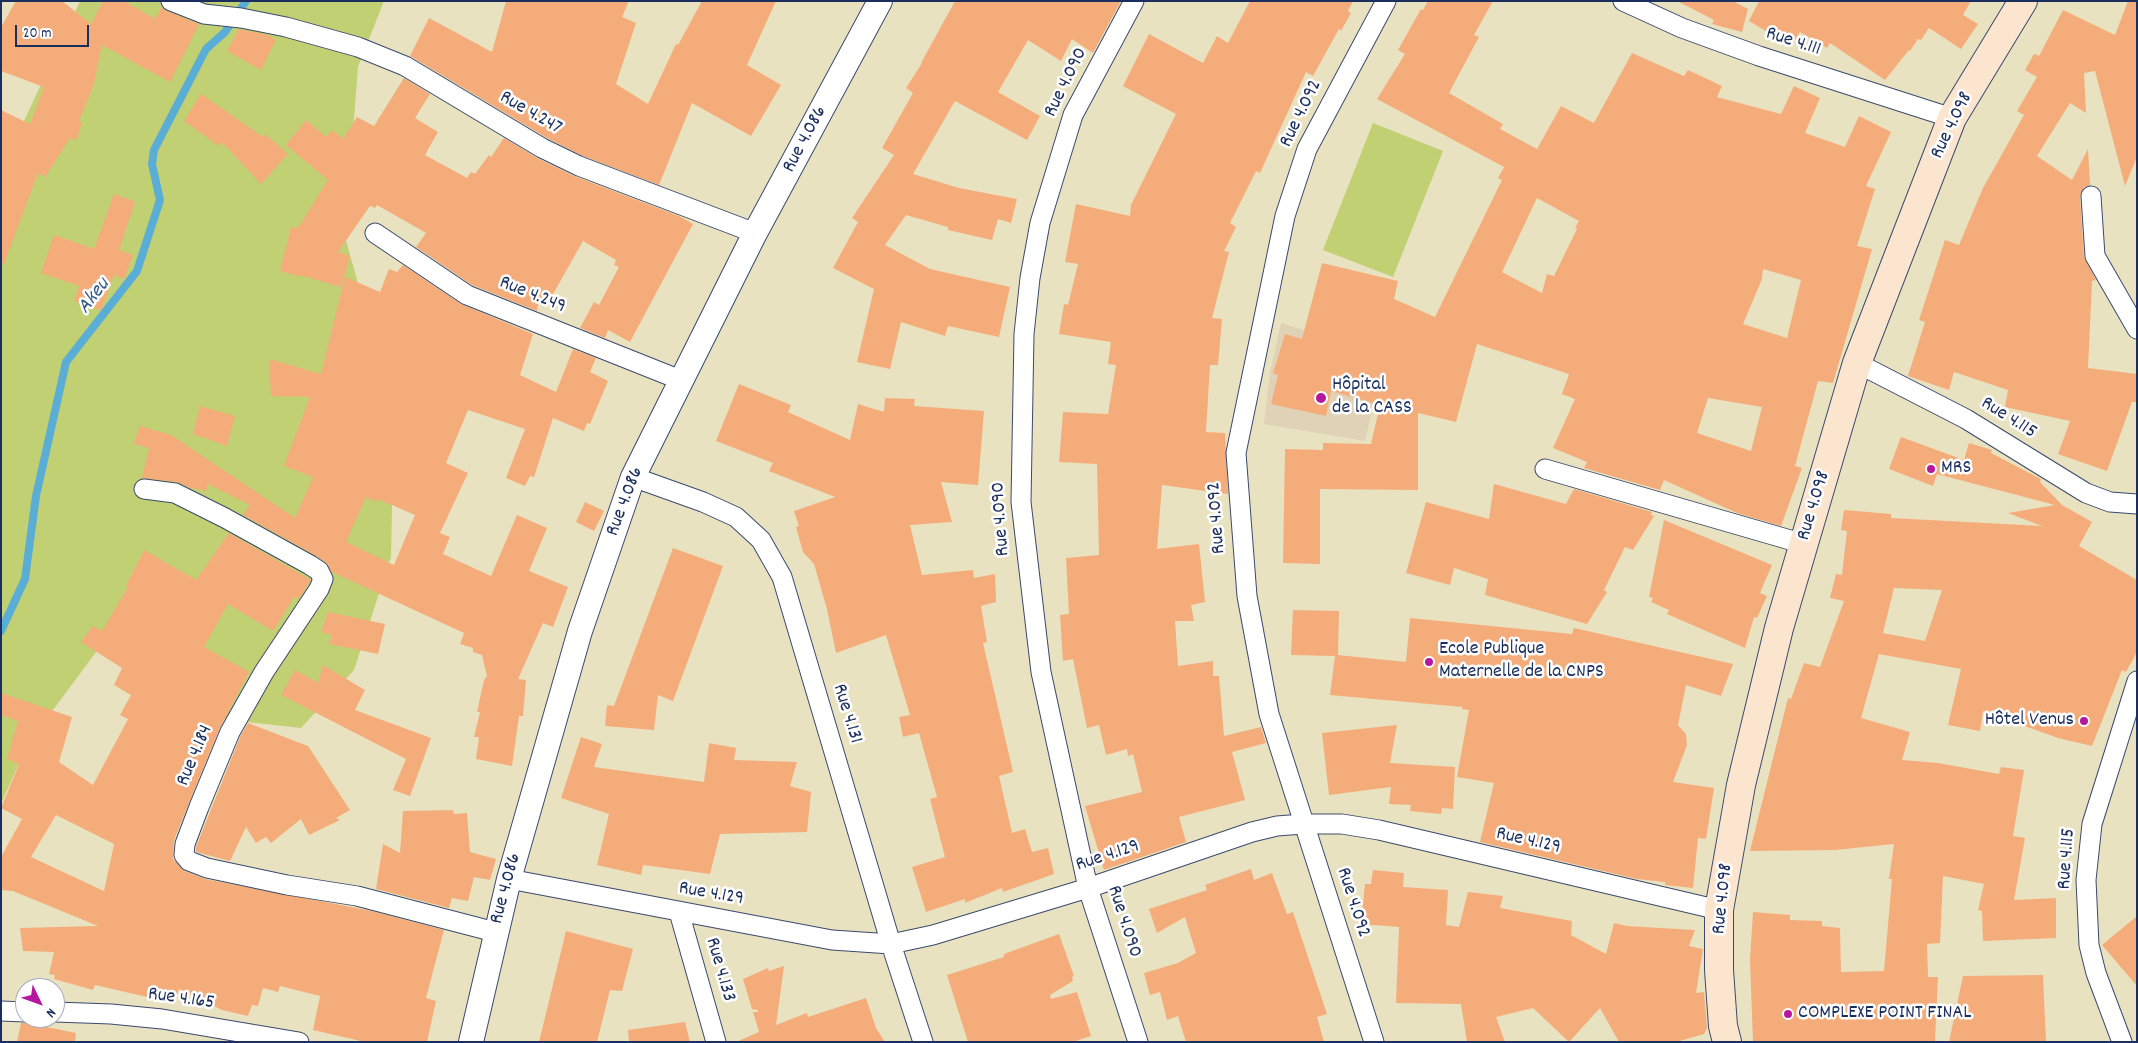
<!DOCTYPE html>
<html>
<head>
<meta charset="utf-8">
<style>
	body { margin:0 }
	#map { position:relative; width:2138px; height:1043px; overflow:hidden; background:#e9e2c1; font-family:Dekko,sans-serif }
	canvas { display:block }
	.frame { position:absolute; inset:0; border:2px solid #1b2f5e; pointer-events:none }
	.north { position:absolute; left:15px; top:978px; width:50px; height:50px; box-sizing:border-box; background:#fff; border:1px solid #a4acbf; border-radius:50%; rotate:132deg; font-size:14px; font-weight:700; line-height:20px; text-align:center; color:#1b2f5e }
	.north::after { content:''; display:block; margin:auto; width:18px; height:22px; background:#b5179e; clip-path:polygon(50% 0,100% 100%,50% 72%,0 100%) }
	.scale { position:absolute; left:15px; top:25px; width:74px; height:22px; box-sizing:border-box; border:2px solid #1b2f5e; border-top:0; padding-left:6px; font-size:15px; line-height:18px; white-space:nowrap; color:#1b2f5e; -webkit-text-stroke:4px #fff; paint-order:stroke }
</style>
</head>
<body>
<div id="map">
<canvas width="2138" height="1043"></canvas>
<div class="frame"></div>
<div class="north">N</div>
<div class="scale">20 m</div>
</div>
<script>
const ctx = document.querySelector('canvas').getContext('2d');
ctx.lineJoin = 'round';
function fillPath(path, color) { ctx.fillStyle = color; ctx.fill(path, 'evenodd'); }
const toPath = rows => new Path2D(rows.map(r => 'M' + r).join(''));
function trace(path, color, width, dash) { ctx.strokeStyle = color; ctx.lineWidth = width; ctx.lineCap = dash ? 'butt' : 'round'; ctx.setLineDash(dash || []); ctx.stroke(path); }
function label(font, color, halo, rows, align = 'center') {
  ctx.font = font + ' Dekko,sans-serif'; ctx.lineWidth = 5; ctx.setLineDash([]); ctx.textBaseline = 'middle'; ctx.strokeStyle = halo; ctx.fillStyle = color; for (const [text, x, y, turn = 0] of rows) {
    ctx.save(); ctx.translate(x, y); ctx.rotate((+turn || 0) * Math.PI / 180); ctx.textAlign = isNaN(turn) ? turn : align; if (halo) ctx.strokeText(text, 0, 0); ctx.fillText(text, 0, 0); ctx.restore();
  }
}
const built = toPath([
	[1281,323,1385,355,1365,441,1264,424,1270,372]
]);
const green = toPath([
	[80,1,384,1,358,67,345,237,394,411,391,557,354,670,301,728,211,718,108,636,27,745,1,804,1,170],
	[1373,123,1443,151,1393,277,1323,250]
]);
const stream = toPath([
	[1,631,25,579,36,496,66,362,137,271,160,200,152,164,154,150,206,49,225,32,246,1]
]);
const building = toPath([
	[16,1,62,1,91,24,103,1,124,1,155,19,162,7,167,11,199,24,170,82,102,45,94,84,79,121,82,123,76,140,70,138,45,177,38,173,4,264,1,264,1,110,30,124,44,87,1,71,1,27],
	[506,1,629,1,622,17,636,23,616,84,648,104,676,44,678,45,702,1,776,1,747,65,781,85,751,136,692,103,659,185,583,156,547,138,410,56,429,18,492,52],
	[955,1,1121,1,1093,53,1072,39,1061,61,1028,40,998,92,1040,116,1027,140,955,101,913,174,959,188,1017,199,1011,223,998,219,992,240,948,230,948,227,906,215,885,245,930,269,1010,287,999,337,948,326,945,336,901,322,890,369,857,362,874,289,833,268,858,222,852,218,894,155,882,148,913,93,906,88,922,63,921,63],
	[1250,1,1353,1,1348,11,1351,13,1341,31,1339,29,1313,76,1306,72,1260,173,1256,171,1230,223,1236,227,1224,251,1229,252,1212,318,1222,319,1218,365,1210,365,1206,432,1225,433,1228,494,1162,485,1157,549,1199,544,1205,602,1191,605,1194,621,1175,621,1178,666,1213,661,1213,676,1219,676,1224,736,1261,727,1266,743,1232,752,1245,800,1179,817,1186,842,1104,870,1085,806,1142,792,1133,754,1128,756,1127,749,1106,755,1099,725,1087,728,1073,659,1063,661,1060,615,1069,614,1066,558,1099,555,1097,464,1059,462,1063,412,1108,414,1116,365,1108,364,1111,342,1059,334,1064,304,1068,305,1078,264,1065,262,1076,204,1130,216,1131,205,1176,114,1123,86,1149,34,1203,63,1217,36,1228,43],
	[1428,1,1493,1,1474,35,1479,37,1449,93,1503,124,1500,129,1537,149,1561,106,1594,123,1632,53,1684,76,1688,70,1722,86,1717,97,1781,114,1794,86,1820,98,1805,133,1845,147,1859,116,1891,132,1866,186,1875,189,1857,246,1872,249,1833,383,1818,381,1795,466,1802,468,1781,526,1737,513,1664,480,1660,490,1584,468,1587,462,1553,448,1575,399,1562,394,1569,374,1477,344,1456,422,1418,413,1418,490,1320,489,1320,564,1283,563,1285,449,1323,450,1323,443,1371,444,1380,405,1331,391,1326,416,1271,404,1278,375,1273,373,1285,334,1302,339,1322,263,1398,281,1394,299,1435,317,1502,180,1498,178,1504,167,1377,99,1405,54,1398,50,1421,9,1423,10],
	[1537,198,1579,221,1575,228,1577,229,1554,276,1547,274,1542,293,1502,272],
	[1763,269,1801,280,1787,338,1743,324,1762,279],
	[1708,398,1762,407,1751,451,1697,433],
	[1677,1,1733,1,1748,9,1742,32,1712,24,1714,20],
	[1759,1,1971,1,1963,15,1978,24,1961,49,1929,28,1921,40,1918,39,1910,51,1909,50,1885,80,1830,43,1827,48,1800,32,1791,46,1749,21],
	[2128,1,2137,1,2137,157,2125,186,2095,71,2084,73,2086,113,2070,103,2037,156,2072,180,2088,149,2090,185,2084,187,2080,197,2084,257,2096,280,2092,281,2088,368,2137,374,2137,402,2132,402,2107,471,2058,454,2070,421,2005,407,2008,390,1954,372,1949,390,1908,376,1925,322,1919,320,1945,240,1959,245,1983,188,2024,115,2017,111,2037,77,2025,70,2034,54,2039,56,2063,10,2115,35],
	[239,29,268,35,276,40,261,70,227,51],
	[404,78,430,94,415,118,438,132,425,155,467,178,471,172,475,174,489,155,491,157,504,138,537,158,574,176,679,216,693,224,630,342,608,330,605,338,580,328,594,302,599,305,619,267,614,265,616,260,583,241,548,303,539,297,537,311,472,285,416,247,426,233,377,205,375,208,370,206,338,252,350,256,341,287,300,275,300,277,280,271,291,227,298,228,328,180,286,145,306,120,326,137,332,130,343,139,357,117,374,126],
	[201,94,263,137,265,134,288,154,261,184,222,142,219,146,184,121],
	[114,194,135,202,119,250,133,255,124,279,114,275,101,310,74,301,79,286,41,273,54,235,94,249],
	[403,265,461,304,533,334,520,375,556,392,573,349,596,358,590,372,608,381,590,424,587,423,584,431,553,418,534,477,530,476,525,486,506,478,525,429,468,410,446,463,468,473,440,533,450,537,443,554,491,576,517,515,547,528,529,571,568,587,553,627,543,623,518,679,526,680,523,716,519,716,512,766,476,759,479,737,474,737,480,712,477,712,484,680,487,676,482,655,473,652,473,648,460,644,464,633,332,572,326,562,316,556,243,515,250,505,208,484,206,491,191,488,176,482,142,478,149,448,134,444,140,426,171,435,295,518,313,477,284,466,310,397,271,396,269,359,321,374,345,277,380,292,389,269,397,272],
	[366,497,377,502,378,499,415,515,394,565,346,542],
	[739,384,791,405,788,412,850,440,858,404,884,412,885,398,915,399,914,406,984,411,978,485,941,482,952,522,910,525,922,575,973,570,974,578,995,574,996,602,981,606,987,642,983,643,1013,772,999,776,1012,833,1025,829,1032,852,1048,848,1054,874,1003,892,1002,888,965,903,965,899,926,912,912,867,945,857,930,799,937,797,919,733,903,737,899,717,910,715,886,635,836,653,827,609,814,564,803,552,796,527,799,526,794,511,835,497,769,471,773,463,716,441],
	[200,406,235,416,227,446,193,434],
	[1901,437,1964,460,1969,443,1992,450,1991,453,2041,479,2040,482,2062,505,2092,522,2079,546,2137,580,2137,652,2126,672,2122,670,2092,746,2058,738,1983,711,1980,731,1948,725,1961,669,1879,654,1861,718,1910,732,1902,760,1938,763,1999,774,2001,767,2024,770,2013,836,2025,838,2014,900,2056,898,2056,938,1983,941,1982,911,1978,910,1984,884,1943,876,1940,943,1927,944,1928,977,1938,977,1935,1042,1753,1042,1750,960,1753,912,1790,915,1790,920,1822,921,1822,926,1840,928,1841,972,1884,971,1892,879,1889,879,1894,844,1835,850,1750,851,1788,698,1791,699,1804,663,1820,667,1844,601,1830,598,1836,574,1842,575,1847,531,1841,530,1844,510,1891,514,1891,518,2042,526,2008,513,2055,505,1937,474,1933,486,1889,469],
	[1894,588,1942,590,1925,641,1883,633],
	[1494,484,1566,504,1574,489,1652,512,1651,515,1654,516,1633,550,1625,547,1604,590,1607,592,1587,624,1485,595,1488,579,1454,568,1450,585,1406,573,1426,502,1489,519],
	[585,502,604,511,594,531,576,522],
	[1664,520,1772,565,1760,593,1767,596,1757,618,1754,617,1745,648,1667,614,1669,610,1651,602,1653,598,1649,597],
	[229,533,311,580,299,599,295,596,273,631,228,604,204,647,249,672,220,728,189,803,174,840,173,859,185,871,205,879,372,911,444,930,426,998,436,1001,427,1042,365,1042,313,1030,320,996,280,986,278,992,263,988,258,1006,252,1005,248,1016,222,1010,179,989,175,1001,147,997,95,985,93,990,54,979,55,975,49,974,54,952,23,951,20,928,98,926,13,891,1,890,1,857,22,819,1,808,19,764,7,759,18,721,1,715,1,693,72,717,59,762,93,785,128,719,120,715,131,695,114,685,122,668,81,642,93,626,102,631,128,587,126,586,144,550,196,580],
	[56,815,114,844,104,891,31,857],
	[673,548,723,566,673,701,658,695,654,730,605,726,607,705,614,706],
	[1293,610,1339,611,1338,655,1406,662,1410,618,1572,634,1574,628,1733,664,1721,696,1686,685,1678,725,1686,734,1687,745,1673,782,1714,788,1706,839,1698,838,1693,888,1665,885,1665,882,1637,879,1480,842,1494,783,1457,777,1469,710,1462,709,1462,707,1330,695,1335,656,1291,655],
	[328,612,385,624,378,654,329,644,332,635,321,632],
	[323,665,365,690,355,710,431,738,410,796,393,790,406,759,281,695,295,670,318,683],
	[248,723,308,746,350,810,336,818,340,820,309,835,301,819,271,843,266,837,256,843,246,827,230,861,196,852,196,847,240,737],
	[1397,725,1390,763,1455,767,1453,809,1442,808,1441,814,1410,811,1411,805,1389,804,1391,787,1329,795,1322,733],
	[581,737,602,744,594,767,704,782,709,743,736,748,734,760,797,762,790,786,811,792,807,832,720,834,710,874,643,865,641,875,597,865,609,814,561,798],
	[453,810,454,814,467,813,470,852,496,859,490,880,474,877,468,901,452,898,449,908,376,889,383,844,400,853,403,811],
	[1251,869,1254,880,1272,873,1287,914,1293,912,1327,1014,1317,1017,1324,1042,1186,1042,1178,1016,1167,1020,1160,992,1150,995,1144,973,1178,963,1196,953,1185,917,1157,933,1149,909,1207,890,1205,885],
	[1373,870,1404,873,1403,887,1448,890,1446,925,1459,927,1468,892,1503,896,1500,908,1572,921,1571,935,1606,954,1614,923,1627,926,1695,930,1689,946,1703,949,1696,993,1704,992,1707,1028,1704,1034,1676,1042,1619,1042,1600,1008,1569,1042,1533,1008,1496,1017,1505,1042,1467,1042,1461,1004,1396,1003,1399,927,1361,924,1365,884,1371,884],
	[2137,916,2137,986,2102,945],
	[566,931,633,949,622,991,610,990,597,1042,539,1042],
	[1059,934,1074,976,1072,977,1073,981,1050,995,1051,999,1077,992,1091,1036,1073,1042,968,1042,947,975,1004,957,1004,954],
	[784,966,776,1025,807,1013,808,1017,866,998,876,1028,885,1042,736,1042,759,1032,753,1012,758,1012,758,1010,752,1009,743,979,768,968,769,971],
	[2043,975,2046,1042,1949,1042,1963,976],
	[685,1022,690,1042,629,1042,628,1030],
	[21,1023,27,1023,76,1033,75,1042,17,1042]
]);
const minor = toPath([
	[171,1,204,14,241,18,286,27,358,47,405,66,542,148,579,166,755,233],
	[1134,1,1073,115,1040,223,1030,278,1024,334,1021,502,1041,672,1088,888,1138,1042],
	[1623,1,1682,28,1759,56,1952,118],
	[2091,196,2095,256,2137,329],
	[375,233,467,295,683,381],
	[1857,363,1966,419,2086,493,2110,502,2137,504],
	[1545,469,1804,544],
	[633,477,703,502,736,517,761,540,782,577,891,944,923,1042],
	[144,489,175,493,225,518,310,565,319,571,323,579,319,589,264,672,230,732,199,807,185,844,184,855,189,861,207,868,287,885,357,896,495,932],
	[509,879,832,940,891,944,933,935,1088,888,1252,832,1277,826,1303,824,1342,824,1379,830,1719,910],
	[679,912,716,1042],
	[1,1011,25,1012],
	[55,1012,111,1014,162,1019,299,1042],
	[1374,1042,1269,714,1247,596,1236,453,1285,216,1307,149,1386,1],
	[2122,1042,2096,973,2089,945,2086,880,2092,824,2137,681]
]);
const tertiary = toPath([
	[471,1042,509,879,580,631,633,477,755,233,880,1]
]);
const secondary = toPath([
	[1727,1042,1723,1026,1719,970,1719,910,1741,785,1779,628,1857,363,1952,118,2023,1]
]);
const markers = [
	[1321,398,6,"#b5179e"],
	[1931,469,5,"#b5179e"],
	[1429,662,5,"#b5179e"],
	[2084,721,5,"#b5179e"],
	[1788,1014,5,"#b5179e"]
];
const streetNames = [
	["Rue 4.111",1793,43,18],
	["Rue 4.090",1067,83,-64],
	["Rue 4.247",530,114,30],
	["Rue 4.092",1302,114,-64],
	["Rue 4.098",1953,126,-64],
	["Rue 4.086",806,140,-62],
	["Rue 4.249",532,296,22],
	["Rue 4.115",2008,419,32],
	["Rue 4.086",626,502,-69],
	["Rue 4.098",1815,506,-73],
	["Rue 4.092",1218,518,-94],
	["Rue 4.090",1002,519,-94],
	["Rue 4.131",846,714,73],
	["Rue 4.184",196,756,-67],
	["Rue 4.129",1528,842,13],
	["Rue 4.129",1108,857,-18],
	["Rue 4.115",2068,859,-86],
	["Rue 4.086",507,889,-75],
	["Rue 4.129",711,895,10],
	["Rue 4.098",1724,899,-84],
	["Rue 4.092",1352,903,72],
	["Rue 4.090",1123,922,72],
	["Rue 4.133",719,970,74],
	["Rue 4.165",181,1000,8]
];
const poiNames = [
	["Hôpital",1332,386],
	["de la CASS",1332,409],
	["MRS",1941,469],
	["Ecole Publique",1439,650],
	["Maternelle de la CNPS",1439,673],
	["Hôtel Venus",2074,721,"right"],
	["COMPLEXE POINT FINAL",1798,1014]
];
const waterNames = [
	["Akeu",95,297,-52]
];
fillPath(built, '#e0d2b6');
fillPath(green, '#c1d073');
trace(stream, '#5aaed6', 8);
fillPath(building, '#f4ad7a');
trace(minor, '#3a4a6d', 21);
trace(tertiary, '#3a4a6d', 26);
trace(secondary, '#3a4a6d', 30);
trace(minor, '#fff', 19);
trace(tertiary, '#fff', 24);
trace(secondary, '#fce5cf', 28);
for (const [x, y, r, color] of markers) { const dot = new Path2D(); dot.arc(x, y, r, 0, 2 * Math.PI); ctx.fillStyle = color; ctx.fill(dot); trace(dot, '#fff', 2); }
label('20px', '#1b2f5e', '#fff', streetNames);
label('20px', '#1b2f5e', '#fff', poiNames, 'left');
label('italic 21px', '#315b88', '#fff', waterNames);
</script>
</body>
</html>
